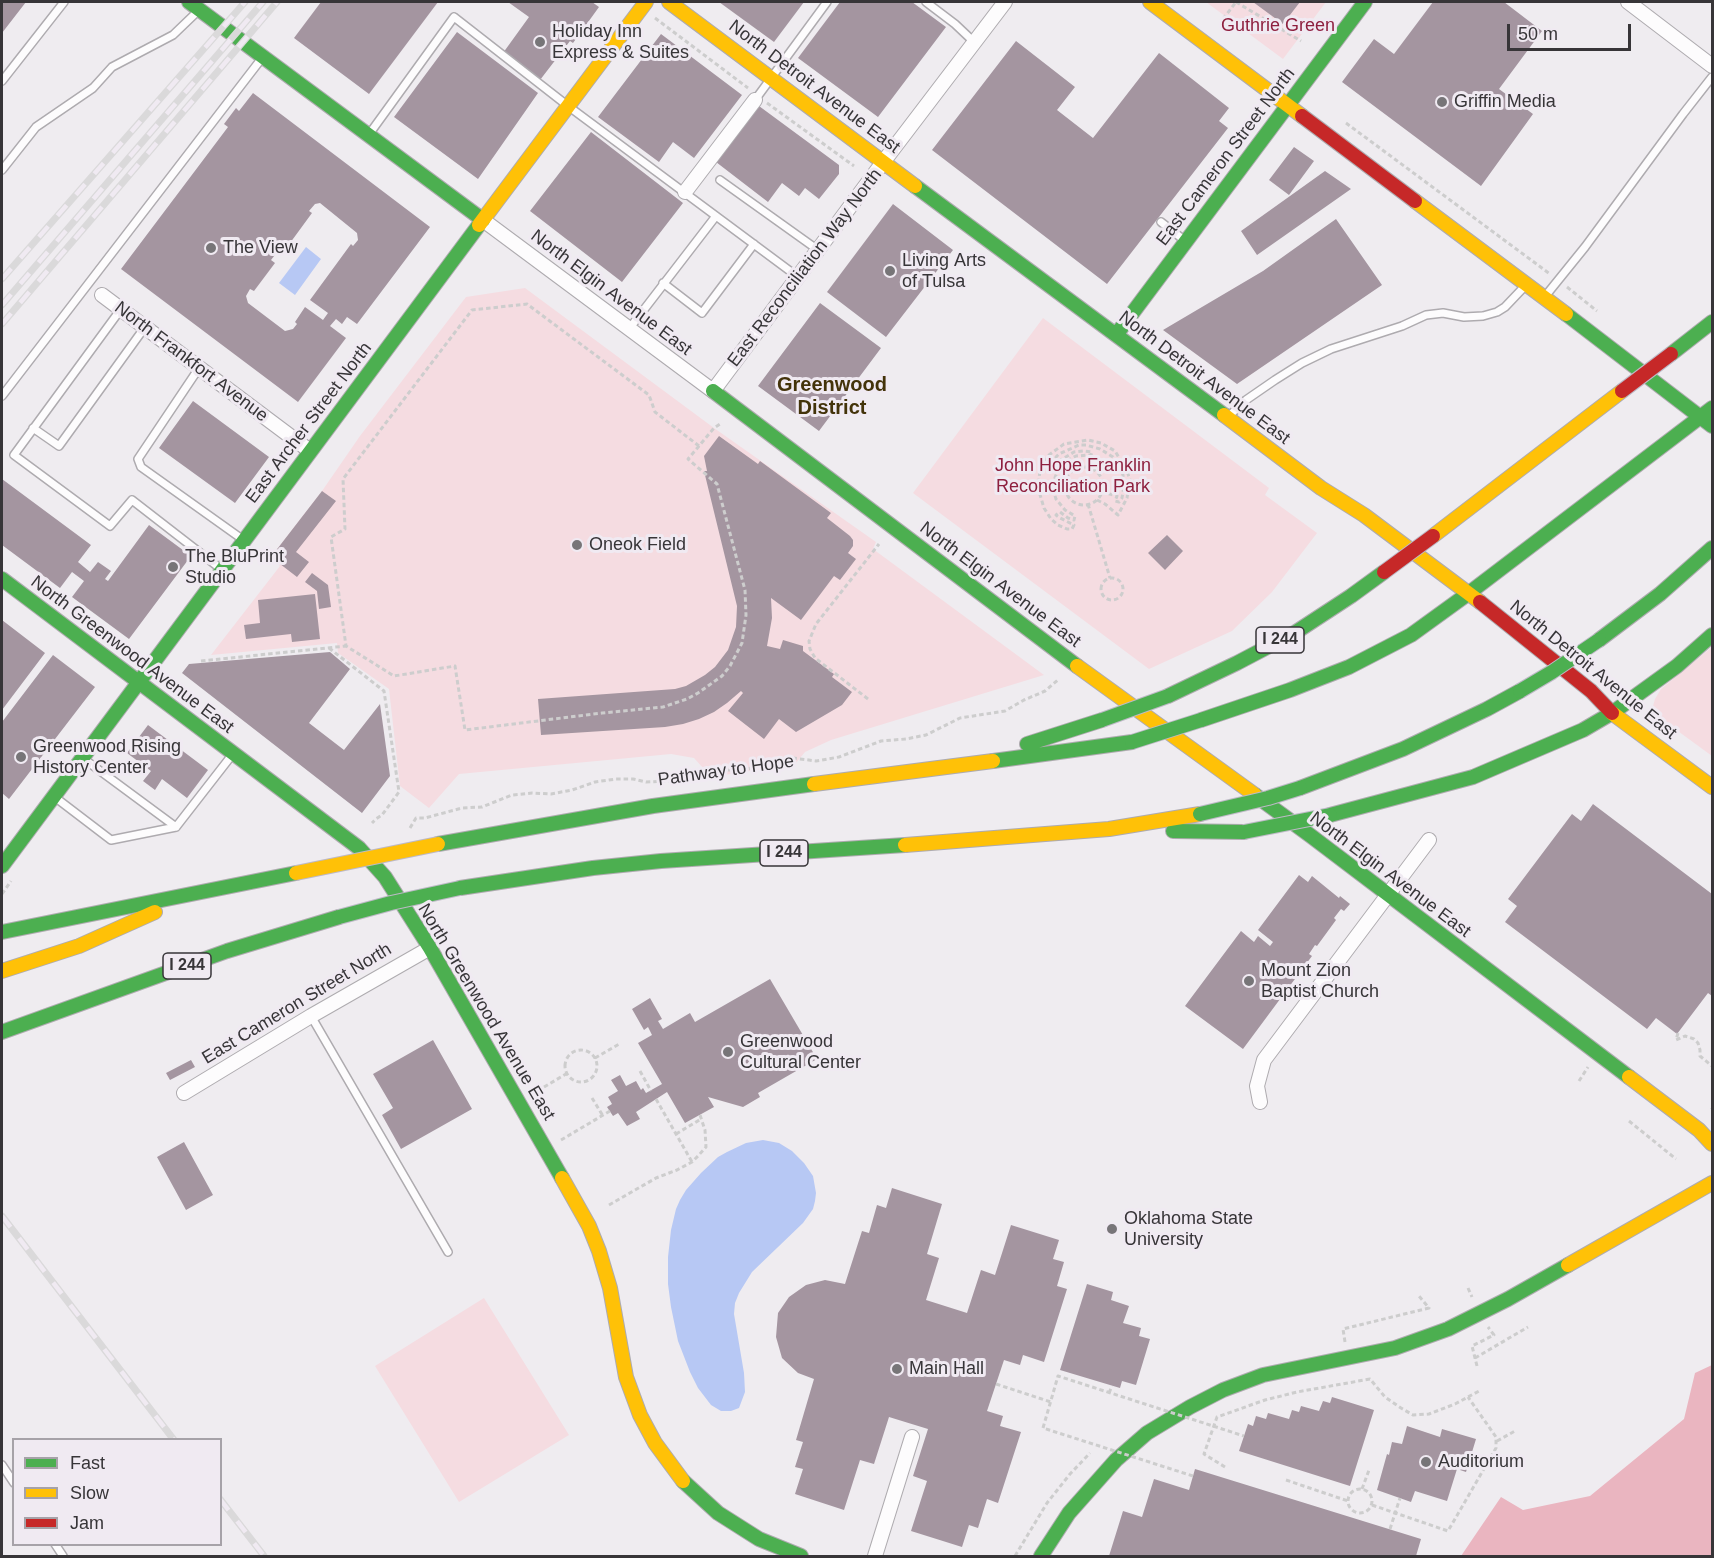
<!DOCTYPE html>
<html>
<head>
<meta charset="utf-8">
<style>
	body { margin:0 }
	#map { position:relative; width:1714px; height:1558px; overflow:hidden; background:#efecf0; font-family:Arial,sans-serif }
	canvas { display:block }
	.frame { position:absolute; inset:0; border:3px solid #373538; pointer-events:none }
	.legend { position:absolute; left:12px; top:1438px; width:210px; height:108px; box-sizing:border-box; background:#f0eaf2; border:2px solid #a6a2a8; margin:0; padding:8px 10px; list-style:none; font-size:18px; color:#373538 }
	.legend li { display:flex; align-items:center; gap:12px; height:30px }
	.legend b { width:30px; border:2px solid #a6a2a8 }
	.scale { position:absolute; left:1507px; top:24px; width:124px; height:27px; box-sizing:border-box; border:3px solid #373538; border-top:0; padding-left:8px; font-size:18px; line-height:21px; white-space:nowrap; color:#373538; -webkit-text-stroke:4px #f0eaf2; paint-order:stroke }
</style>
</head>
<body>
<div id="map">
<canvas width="1714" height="1558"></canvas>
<div class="frame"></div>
<ul class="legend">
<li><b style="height:8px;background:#4caf50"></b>Fast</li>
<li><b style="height:8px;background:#ffc107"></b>Slow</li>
<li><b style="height:8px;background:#c62828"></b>Jam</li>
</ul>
<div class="scale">50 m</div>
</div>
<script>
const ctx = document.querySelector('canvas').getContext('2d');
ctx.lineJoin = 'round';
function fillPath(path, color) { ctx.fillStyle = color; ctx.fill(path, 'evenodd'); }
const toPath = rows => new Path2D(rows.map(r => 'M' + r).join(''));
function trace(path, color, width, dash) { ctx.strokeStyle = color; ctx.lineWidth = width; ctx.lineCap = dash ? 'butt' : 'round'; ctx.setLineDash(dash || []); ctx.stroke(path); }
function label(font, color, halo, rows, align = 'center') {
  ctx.font = font + ' Arial,sans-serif'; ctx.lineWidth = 6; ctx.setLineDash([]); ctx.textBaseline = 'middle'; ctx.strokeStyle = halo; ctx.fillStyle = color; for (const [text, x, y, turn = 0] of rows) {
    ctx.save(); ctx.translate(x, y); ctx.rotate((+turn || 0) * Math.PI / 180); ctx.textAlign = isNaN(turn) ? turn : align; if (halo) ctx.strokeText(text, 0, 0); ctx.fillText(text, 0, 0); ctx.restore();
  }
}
const green = toPath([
	[1206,2,1326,2,1283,59],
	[525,288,714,428,876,542,873,549,1044,675,831,740,805,752,795,764,711,777,694,758,671,754,459,774,429,808,400,786,389,689,338,653,337,643,211,655,280,566,271,557,322,491,360,436,466,297],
	[1043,318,1269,488,1265,495,1317,533,1272,592,1232,631,1149,669,913,493],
	[1712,647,1712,756,1656,715,1653,706,1655,699,1661,689],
	[484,1298,569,1435,459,1502,375,1366]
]);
const forest = toPath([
	[1712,1365,1712,1556,1461,1556,1501,1497,1523,1510,1590,1496,1684,1419,1695,1373]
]);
const water = toPath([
	[306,247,321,259,295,295,279,283],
	[763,1140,779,1143,792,1151,804,1163,813,1176,816,1193,815,1201,813,1209,803,1223,752,1272,739,1293,735,1303,734,1314,744,1373,745,1392,739,1408,731,1411,721,1411,711,1405,698,1388,690,1372,678,1341,671,1307,668,1284,668,1257,671,1230,676,1209,680,1200,686,1190,701,1173,718,1157,727,1152,746,1143]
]);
const building = toPath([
	[2,2,26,2,2,33],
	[321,2,438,2,369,94,294,38],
	[508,2,592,2,599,7,573,43,570,41,540,80,503,53,529,17],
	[719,2,804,2,774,42],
	[840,2,912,2,946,27,878,117,798,58],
	[1253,2,1300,2,1283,24],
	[1433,2,1504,2,1542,31,1499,89,1533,114,1481,186,1342,82,1374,39,1394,54],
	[457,32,538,93,478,179,394,117],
	[661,34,742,95,694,158,673,142,659,162,598,117],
	[1016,41,1075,87,1057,110,1093,138,1159,53,1229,108,1219,121,1228,128,1107,284,932,150],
	[253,93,430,227,357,324,347,317,342,324,336,319,330,326,346,338,298,402,121,269,228,127,224,124,236,108,239,111],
	[320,203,357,233,358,240,353,246,351,244,310,300,328,313,323,320,305,307,295,322,297,324,293,329,285,331,248,303,246,296,250,289,254,291,275,263,271,260,278,251,282,254,312,213,309,211,315,204],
	[759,106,839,165,839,174,819,199,805,188,799,196,782,183,768,202,716,162],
	[591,132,683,203,622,282,530,211],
	[1294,147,1314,161,1289,195,1269,180],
	[1325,171,1351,189,1257,255,1241,231],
	[893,204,953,250,886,337,827,292],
	[1336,219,1382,285,1237,384,1163,330,1263,271],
	[820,303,881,348,819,431,758,386],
	[193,401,269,457,235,503,159,448],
	[719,436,758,464,760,461,831,513,827,518,850,536,853,540,853,546,848,553,856,559,840,580,834,576,801,620,771,598,772,618,767,646,780,649,783,640,803,646,803,651,834,674,832,677,852,692,842,705,796,732,779,719,764,739,728,711,743,693,741,691,727,703,714,712,699,719,683,724,665,727,541,735,538,699,675,689,686,686,705,675,715,667,728,650,736,627,737,606,704,471,707,471,704,456],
	[2,479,91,545,78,562,90,572,98,562,111,571,105,579,108,581,149,525,191,556,129,639,72,597,84,581,72,572,60,588,2,545],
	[322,491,336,501,296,552,309,562,297,577,271,557],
	[1167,535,1183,551,1165,570,1148,553],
	[312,573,328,585,331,607,319,609,317,591,305,582],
	[315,594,320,639,292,642,291,634,246,639,244,625,260,623,258,600],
	[2,620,45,653,2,710],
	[330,652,350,669,309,723,344,750,380,704,390,776,362,813,182,673,189,664],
	[53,655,95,687,9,799,2,793,2,722],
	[148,725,208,770,187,798,162,779,155,790,143,781,151,771,127,753],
	[1593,804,1712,894,1712,996,1708,993,1677,1034,1656,1018,1647,1029,1505,922,1517,906,1508,899,1572,814,1581,821],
	[1299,875,1308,882,1312,876,1339,898,1340,896,1350,904,1344,911,1341,909,1334,918,1336,920,1317,946,1315,945,1309,954,1312,956,1243,1049,1185,1006,1241,931,1254,942,1258,936,1270,946,1273,942,1258,930],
	[770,979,817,1059,758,1093,760,1097,743,1107,708,1097,714,1107,685,1123,667,1092,636,1112,640,1119,627,1126,618,1113,613,1116,607,1107,612,1104,608,1097,618,1091,611,1080,620,1075,626,1086,636,1081,641,1090,643,1088,646,1093,662,1084,638,1043,652,1035,648,1027,644,1030,632,1009,650,998,662,1019,658,1021,663,1029,690,1013,695,1022],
	[433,1040,472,1109,401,1149,382,1115,393,1108,373,1074],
	[191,1060,195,1067,170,1080,166,1073],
	[184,1142,213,1195,186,1210,157,1157],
	[892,1188,942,1204,927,1254,939,1258,926,1300,967,1313,981,1270,995,1275,1011,1225,1059,1240,1053,1259,1064,1262,1057,1286,1067,1289,1044,1362,1023,1355,1020,1365,1004,1360,987,1411,1003,1416,1000,1426,1021,1432,998,1503,987,1499,978,1528,969,1525,962,1547,911,1531,927,1481,913,1476,928,1429,889,1417,874,1464,860,1460,844,1510,795,1494,803,1469,795,1467,803,1442,796,1440,814,1379,798,1373,782,1358,776,1337,778,1313,789,1297,806,1285,825,1280,845,1284,862,1231,869,1233,877,1205,886,1208],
	[1087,1284,1113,1292,1111,1300,1129,1306,1123,1323,1141,1328,1139,1336,1150,1339,1136,1385,1122,1381,1120,1388,1060,1370],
	[1332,1397,1374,1410,1350,1486,1239,1451,1248,1424,1253,1426,1256,1416,1266,1419,1268,1413,1289,1419,1292,1410,1299,1412,1301,1406,1319,1411,1323,1401,1330,1403],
	[1407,1426,1440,1437,1442,1429,1476,1439,1466,1472,1457,1469,1447,1501,1415,1491,1411,1502,1377,1490,1387,1454,1389,1455,1392,1442,1402,1444],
	[1195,1469,1421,1539,1416,1556,1109,1556,1123,1511,1142,1517,1154,1479,1189,1490]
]);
const path = toPath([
	[1236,2,1301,41],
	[655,18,748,88],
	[1223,19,1236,2],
	[767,103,854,166],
	[1346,123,1550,274],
	[1567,287,1597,311],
	[699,446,655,412,649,395,527,304,472,310,343,479,345,529,331,537,346,646,394,676,455,666,465,730,602,713,663,707,687,699,698,693,722,676,730,666,742,643,746,615,745,590,717,484,688,459,699,446,714,428,720,424],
	'1065 486a19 19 0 1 1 38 0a19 19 0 1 1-38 0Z',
	[1097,500,1105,504,1118,515,1127,498,1130,480,1127,471,1115,451,1101,443,1088,440,1064,444,1049,455,1040,470,1038,488,1044,508,1051,519,1058,525,1067,529,1072,529,1074,525,1060,518,1056,515,1060,512,1068,518,1074,520,1075,516,1065,510,1056,499,1052,486,1056,475,1059,468,1070,459,1076,456,1091,455,1092,452,1083,451,1074,452,1059,461,1056,457,1059,454,1079,445,1086,445,1100,449,1113,457,1119,465,1123,475,1124,485,1122,498,1119,502,1115,501,1117,496,1102,492],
	[1088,504,1110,578],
	'1101 589a11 11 0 1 1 22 0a11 11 0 1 1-22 0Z',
	[329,648,384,691,399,792,382,815,376,819,372,823],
	[201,661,346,646],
	[868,699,815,658,810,649,809,641,816,624,879,544],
	[410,828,416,818,425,818,462,808,482,807,512,795,532,793,551,794,572,790,595,782,616,779,633,779,646,782,670,781,690,775,714,770,733,770,743,771,764,763,793,758,816,761,839,757,881,741,906,739,926,735,960,718,1005,711,1024,700,1045,691,1059,679],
	[2,894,11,881],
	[1678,1033,1676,1040,1685,1036,1694,1039,1698,1043,1700,1050,1700,1056,1712,1066],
	'565 1066a16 16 0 1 1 32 0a16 16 0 1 1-32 0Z',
	[595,1058,621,1043],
	[640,1071,651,1091],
	[1579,1081,1588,1067],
	[544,1087,566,1074],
	[592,1098,603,1116],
	[656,1099,692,1162],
	[1712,1109,1712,1108],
	[1629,1121,1676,1159],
	[676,1134,701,1119],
	[561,1140,610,1111],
	[609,1205,656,1178,677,1170,692,1162,698,1156,706,1147,705,1130,700,1115],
	[1468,1288,1472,1297],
	[1345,1342,1343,1329,1429,1308,1419,1296],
	[1475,1358,1528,1327],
	[1477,1366,1472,1346,1494,1335,1488,1327],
	[996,1384,1051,1402],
	[1109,1393,1112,1386],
	[1497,1441,1515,1431],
	[1225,1467,1204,1454,1217,1417,1265,1400,1297,1392,1370,1379,1385,1397,1401,1408,1413,1415,1429,1414,1455,1404,1481,1390],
	[1286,1480,1348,1501],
	'1348 1501a12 12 0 1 1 24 0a12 12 0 1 1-24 0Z',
	[1362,1489,1369,1470],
	[1372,1505,1448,1531,1496,1448,1496,1437,1468,1397],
	[1390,1529,1400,1498],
	[1015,1556,1047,1503,1070,1474,1090,1453]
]);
const lane = toPath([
	[926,2,955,24,974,42],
	[2,81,64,2],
	[755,100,827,2],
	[370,133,454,17,568,106,798,277],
	[2,170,36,127,93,88,112,67,173,35,198,11],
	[720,180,818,250],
	[1161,222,1184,240],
	[663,283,702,313,754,244],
	[1547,294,1585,247,1683,114,1712,77],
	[121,309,14,455,110,526,132,500,221,569],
	[629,329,716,216],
	[199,368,138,459,141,467,242,539],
	[2,396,262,58],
	[1229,416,1246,400,1275,380,1302,363,1331,349,1402,326,1426,315,1443,313,1464,317,1483,316,1497,312,1505,307,1525,286],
	[33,428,59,446,145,327],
	[84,759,176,827,232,755],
	[56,798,111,840,176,827],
	[311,1016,448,1252],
	[2,1465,14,1483],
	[55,1544,63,1556]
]);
const street = toPath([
	[1628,2,1712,66],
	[685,192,755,100],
	[483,220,713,391,884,161,1005,2],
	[102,295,310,451],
	[184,1093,311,1016,430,948],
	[1260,1102,1257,1086,1264,1060,1429,840],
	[875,1556,912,1437]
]);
const fast = toPath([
	[189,2,483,220],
	[915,186,1224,415],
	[1566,314,1712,426],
	[1116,335,1365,2],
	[1671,354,1712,322],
	[713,391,1077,666],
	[2,579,359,848,385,877,430,948,562,1178],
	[1599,640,1660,594,1712,548],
	[1168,696,1237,663,1296,632,1351,596,1384,572],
	[1201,720,1290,690,1349,667,1411,635,1469,593,1712,408],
	[1027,744,1102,720],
	[993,761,1132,742],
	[1300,788,1403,749,1487,709,1520,691],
	[1255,795,1311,836,1629,1077],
	[1330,815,1473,777,1583,730,1612,713,1677,666,1712,635],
	[1173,831,1244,832],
	[438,844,653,806,814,784],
	[2,866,479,225],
	[460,888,593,868,661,861,905,845],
	[2,932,296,873],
	[2,1032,227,951,339,917],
	[683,1481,718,1513,759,1539,801,1556],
	[1041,1556,1069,1513,1116,1460,1147,1433,1190,1407,1223,1390,1263,1375,1395,1348,1448,1329,1508,1299,1568,1265]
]);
const slow = toPath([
	[669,2,915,186],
	[1150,2,1302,116],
	[1415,201,1566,314],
	[479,225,646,2],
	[1224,415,1321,488,1364,515,1480,602],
	[1433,536,1622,391],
	[1077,666,1255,795],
	[1612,713,1712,787],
	[814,784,993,761],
	[905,845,1109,829,1200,814],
	[2,971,79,946,155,912],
	[1629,1077,1699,1130,1712,1144],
	[562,1178,589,1226,599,1251,610,1288,626,1377,640,1415,655,1443,683,1481],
	[1568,1265,1712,1183]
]);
const jam = toPath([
	[1302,116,1415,201],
	[1480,602,1591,691,1612,713]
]);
const rail = toPath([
	[2,279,245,2],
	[2,305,263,2],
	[2,324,277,2],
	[2,1216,174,1440],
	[220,1499,264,1556]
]);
const pathBridge = toPath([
	[1193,1476,1043,1428,1058,1376,1244,1436]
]);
const fastBridge = toPath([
	[1520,691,1552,672,1599,640],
	[1102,720,1168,696],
	[1132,742,1201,720],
	[1200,814,1268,798,1300,788],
	[1244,832,1330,815],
	[339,917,391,903,460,888]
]);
const slowBridge = toPath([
	[296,873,438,844]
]);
const jamBridge = toPath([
	[1622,391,1671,354],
	[1384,572,1433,536]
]);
const markers = [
	[540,42,6,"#777578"],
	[1442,102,6,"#777578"],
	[211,248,6,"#777578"],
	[890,271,6,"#777578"],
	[577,545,6,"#777578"],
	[173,567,6,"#777578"],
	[21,757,6,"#777578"],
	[1249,981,6,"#777578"],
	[728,1052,6,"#777578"],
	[1112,1229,6,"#777578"],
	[897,1369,6,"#777578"],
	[1426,1462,6,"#777578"]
];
const shields = [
	[1280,640,48],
	[784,853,48],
	[187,966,48]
];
const shieldNames = [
	["I 244",1280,640],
	["I 244",784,853],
	["I 244",187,966]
];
const parkNames = [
	["Guthrie Green",1278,26],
	["John Hope Franklin",1073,466],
	["Reconciliation Park",1073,487]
];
const poiNames = [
	["Holiday Inn",552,32],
	["Express & Suites",552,53],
	["Griffin Media",1454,102],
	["The View",223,248],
	["Living Arts",902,261],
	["of Tulsa",902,282],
	["Oneok Field",589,545],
	["The BluPrint",185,557],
	["Studio",185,578],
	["Greenwood Rising",33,747],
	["History Center",33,768],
	["Mount Zion",1261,971],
	["Baptist Church",1261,992],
	["Greenwood",740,1042],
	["Cultural Center",740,1063],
	["Oklahoma State",1124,1219],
	["University",1124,1240],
	["Main Hall",909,1369],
	["Auditorium",1438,1462]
];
const streetNames = [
	["North Detroit Avenue East",814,87,37],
	["East Cameron Street North",1226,157,-53],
	["East Reconciliation Way North",805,268,-53],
	["North Elgin Avenue East",611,293,37],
	["North Frankfort Avenue",191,362,37],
	["North Detroit Avenue East",1204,378,37],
	["East Archer Street North",309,423,-53],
	["North Elgin Avenue East",1000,585,37],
	["North Greenwood Avenue East",132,655,37],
	["North Detroit Avenue East",1593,670,39],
	["Pathway to Hope",726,771,-8],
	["North Elgin Avenue East",1390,875,37],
	["East Cameron Street North",297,1004,-31],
	["North Greenwood Avenue East",486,1012,59]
];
const neighbourhoodNames = [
	["Greenwood",832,385],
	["District",832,408]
];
fillPath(green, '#f5dce1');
fillPath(forest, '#eab5c0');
fillPath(water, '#b7c8f4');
fillPath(building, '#a495a0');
trace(lane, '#aeabaf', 10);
trace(street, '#aeabaf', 16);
trace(fast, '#aeabaf', 16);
trace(slow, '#aeabaf', 16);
trace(jam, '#aeabaf', 16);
trace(path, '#cdcdcd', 3, [4.5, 3]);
trace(lane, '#fdfcfd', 7);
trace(street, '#fdfcfd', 14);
trace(fast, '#4caf50', 14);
trace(slow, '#ffc107', 14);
trace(jam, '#c62828', 14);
trace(rail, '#dad9da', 7);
trace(rail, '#f0eaf2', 4.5, [14]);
trace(fastBridge, '#bdb9c6', 16, []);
trace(slowBridge, '#bdb9c6', 16, []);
trace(jamBridge, '#bdb9c6', 16, []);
trace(pathBridge, '#cdcdcd', 3, [4.5, 3]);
trace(fastBridge, '#4caf50', 14);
trace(slowBridge, '#ffc107', 14);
trace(jamBridge, '#c62828', 14);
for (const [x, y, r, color] of markers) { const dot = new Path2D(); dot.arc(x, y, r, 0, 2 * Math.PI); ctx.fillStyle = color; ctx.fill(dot); trace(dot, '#f0eaf2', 2); }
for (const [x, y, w] of shields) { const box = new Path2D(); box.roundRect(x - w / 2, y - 13, w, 26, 4.5); ctx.fillStyle = '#f0eaf2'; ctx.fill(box); trace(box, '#373538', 1.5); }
label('bold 16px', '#373538', null, shieldNames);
label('18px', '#8e203f', '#f0eaf2', parkNames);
label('18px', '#373538', '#f0eaf2', poiNames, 'left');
label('18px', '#373538', '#f0eaf2', streetNames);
label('bold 20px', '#43330a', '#f0eaf2', neighbourhoodNames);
</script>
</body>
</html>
